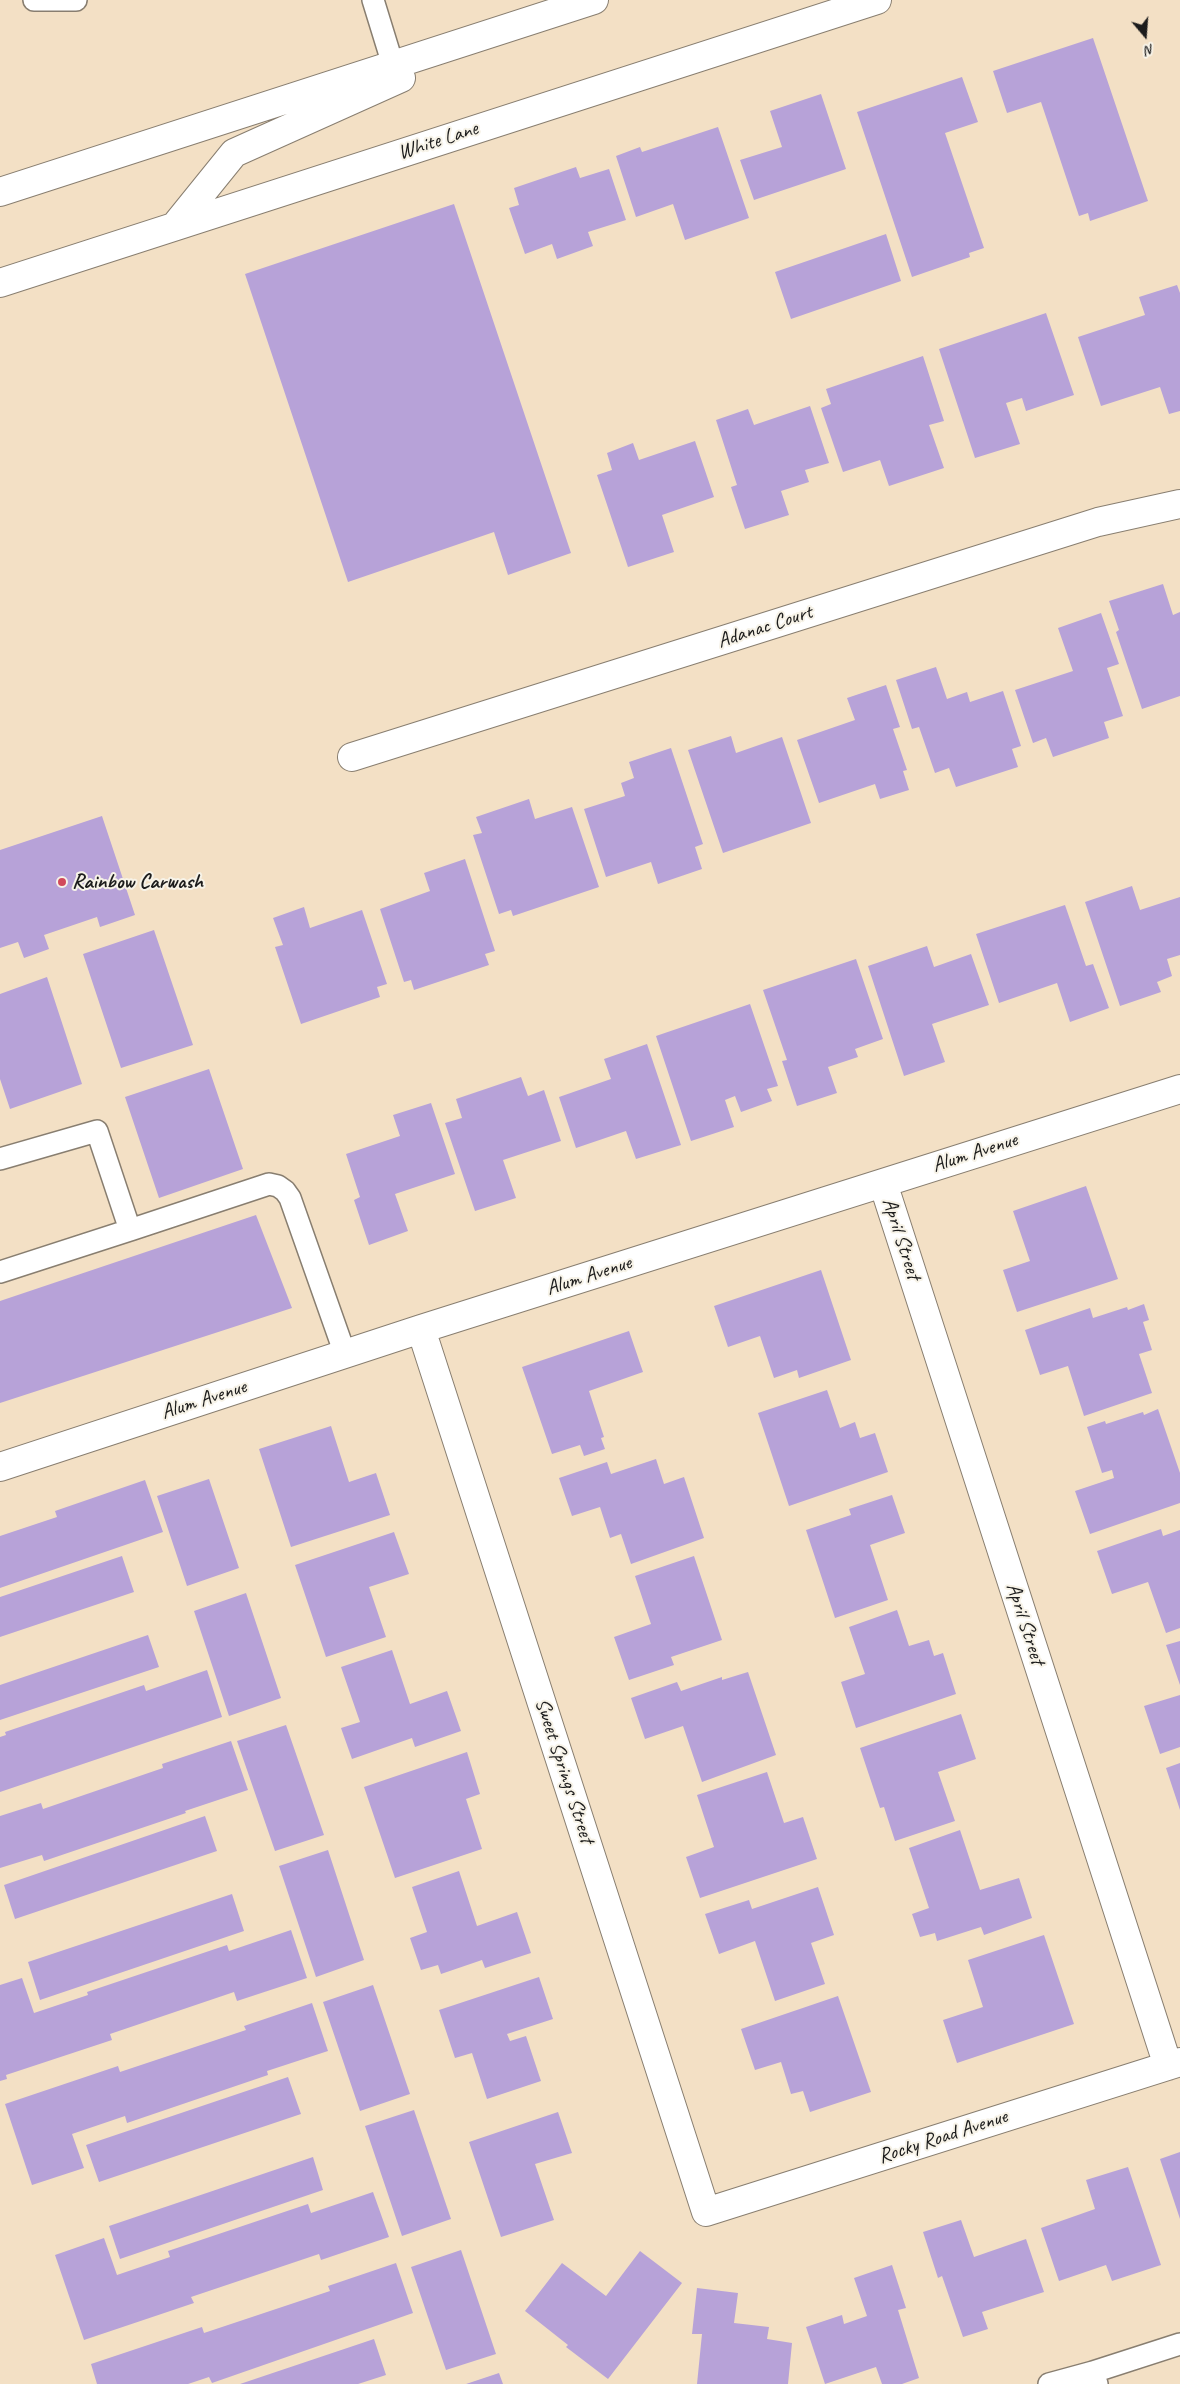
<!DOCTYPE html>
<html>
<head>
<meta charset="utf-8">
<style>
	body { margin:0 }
	#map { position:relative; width:1180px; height:2384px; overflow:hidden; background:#f3e0c5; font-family:Caveat,sans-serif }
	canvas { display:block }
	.north { position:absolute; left:1120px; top:10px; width:50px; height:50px; -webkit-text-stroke:4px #f7f3e8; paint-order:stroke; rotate:162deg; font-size:14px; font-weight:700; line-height:20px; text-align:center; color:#1c1c1c }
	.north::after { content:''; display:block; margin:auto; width:18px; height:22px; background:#1c1c1c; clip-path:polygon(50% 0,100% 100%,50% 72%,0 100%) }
</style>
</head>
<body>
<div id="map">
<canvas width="1180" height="2384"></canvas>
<div class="north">N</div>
</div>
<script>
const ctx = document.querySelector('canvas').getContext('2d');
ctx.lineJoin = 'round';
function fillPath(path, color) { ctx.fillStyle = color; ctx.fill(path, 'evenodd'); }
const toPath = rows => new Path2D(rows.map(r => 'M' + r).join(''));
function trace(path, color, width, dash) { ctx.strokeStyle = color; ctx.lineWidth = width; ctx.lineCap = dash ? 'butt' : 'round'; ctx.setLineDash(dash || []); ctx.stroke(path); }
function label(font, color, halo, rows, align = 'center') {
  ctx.font = font + ' Caveat,sans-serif'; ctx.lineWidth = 4; ctx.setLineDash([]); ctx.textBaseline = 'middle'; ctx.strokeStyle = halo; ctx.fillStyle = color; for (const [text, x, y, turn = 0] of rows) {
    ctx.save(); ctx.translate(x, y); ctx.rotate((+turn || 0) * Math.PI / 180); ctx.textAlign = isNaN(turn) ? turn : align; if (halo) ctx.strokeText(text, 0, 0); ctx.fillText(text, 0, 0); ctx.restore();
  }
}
const building = toPath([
	[1093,38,1148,201,1090,221,1088,213,1079,216,1041,102,1007,113,993,71],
	[962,77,978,122,945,133,984,248,969,253,970,257,912,277,857,112],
	[821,94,846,169,754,200,740,160,782,147,770,111],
	[718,127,749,218,685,240,673,204,636,217,616,156,640,147,642,152],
	[576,167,580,178,609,169,626,220,588,232,593,246,557,259,552,244,525,254,509,208,519,205,514,188],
	[454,204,571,553,508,575,494,532,348,582,245,274],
	[886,234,901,281,791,319,775,272],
	[1177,285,1180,293,1180,411,1169,414,1160,387,1101,406,1078,337,1145,315,1139,297],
	[1046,313,1074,395,1026,411,1022,398,1006,403,1020,444,975,458,939,349],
	[923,356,944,421,929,425,944,468,889,486,880,460,843,472,821,408,831,404,826,389],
	[810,406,829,463,805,470,809,482,781,491,789,515,745,529,731,487,737,485,716,420,748,409,754,425],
	[695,441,714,497,662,515,674,552,628,567,597,475,612,470,607,453,633,443,639,460],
	[1163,584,1173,615,1180,612,1180,696,1142,709,1116,632,1119,630,1109,601],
	[1101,613,1119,664,1107,668,1123,716,1104,722,1109,738,1053,757,1046,738,1033,743,1015,690,1073,671,1058,628],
	[936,667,947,699,967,692,970,702,1003,691,1021,746,1012,749,1018,767,956,787,949,768,935,773,919,727,912,729,896,680],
	[886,685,900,727,893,729,907,770,903,771,909,790,880,799,875,784,819,803,797,740,855,720,847,698],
	[731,736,736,753,782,737,811,823,723,853,688,750],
	[671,748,703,844,695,847,702,869,658,884,651,862,606,877,584,809,625,796,621,783,634,778,629,762],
	[529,799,535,819,572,807,599,887,513,916,511,910,499,914,473,835,482,833,476,817],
	[102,816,135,915,100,927,97,917,44,935,49,949,24,958,18,942,0,948,0,850],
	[465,859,495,951,485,954,489,965,414,990,411,980,404,982,380,909,430,891,424,873],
	[1132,886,1140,910,1180,897,1180,955,1167,959,1172,976,1157,982,1161,992,1120,1006,1085,902],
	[1065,905,1086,966,1093,964,1109,1008,1070,1022,1057,983,999,1003,976,934],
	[304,907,310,928,362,910,387,984,377,987,380,997,301,1024,275,947,283,945,273,918],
	[154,930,193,1045,121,1068,83,954],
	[927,946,934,967,971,954,989,1005,932,1024,945,1062,904,1076,868,966],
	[856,959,883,1039,855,1049,858,1057,828,1067,837,1093,797,1106,782,1061,787,1060,763,990],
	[47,977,82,1084,10,1109,0,1079,0,994],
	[750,1004,778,1086,767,1089,772,1101,741,1112,735,1096,725,1100,734,1127,691,1141,656,1036],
	[647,1044,681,1145,636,1159,626,1131,576,1148,559,1097,611,1079,604,1059],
	[209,1069,243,1169,159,1198,125,1097],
	[521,1077,528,1096,544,1090,561,1141,503,1160,516,1198,475,1211,445,1123,462,1118,456,1099],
	[431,1103,455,1174,395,1194,408,1231,369,1245,354,1200,360,1197,346,1154,400,1136,393,1115],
	[1086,1186,1118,1279,1017,1312,1003,1270,1030,1261,1013,1211],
	[256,1215,292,1308,0,1403,0,1301],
	[821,1270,851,1360,799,1378,797,1370,774,1378,760,1336,728,1347,714,1306],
	[1144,1304,1149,1320,1143,1322,1152,1350,1139,1354,1152,1393,1084,1416,1068,1366,1040,1375,1025,1330,1090,1308,1093,1318,1127,1307,1128,1310],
	[629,1331,643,1372,589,1391,604,1437,601,1438,605,1449,584,1456,580,1445,552,1454,522,1367],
	[827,1390,840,1428,855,1422,860,1438,875,1433,888,1472,789,1506,758,1413],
	[1158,1409,1180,1473,1180,1503,1090,1534,1075,1491,1114,1478,1112,1470,1102,1473,1087,1427,1105,1421,1106,1424,1143,1412,1144,1415],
	[331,1426,349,1482,376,1473,390,1515,291,1547,259,1449],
	[656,1459,664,1484,684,1477,704,1538,631,1564,621,1534,610,1538,600,1507,572,1516,559,1478,607,1462,611,1474],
	[209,1479,239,1568,187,1586,157,1496],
	[145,1480,163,1532,0,1588,0,1536,57,1517,55,1511],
	[892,1495,905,1533,870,1545,888,1600,835,1618,806,1530,851,1515,849,1509],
	[1161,1529,1163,1536,1180,1530,1180,1628,1166,1633,1148,1582,1112,1594,1097,1551],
	[394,1532,409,1574,369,1587,386,1637,326,1657,295,1565],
	[122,1556,134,1592,0,1637,0,1597],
	[694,1556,722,1640,671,1657,674,1665,629,1680,614,1637,651,1624,635,1576],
	[246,1593,281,1698,229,1716,194,1611],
	[897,1610,909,1646,929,1640,934,1656,943,1653,956,1694,856,1728,841,1682,865,1674,849,1627],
	[148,1635,159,1667,0,1720,0,1685],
	[1180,1641,1180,1685,1166,1645],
	[392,1650,410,1704,447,1691,461,1731,415,1747,412,1738,352,1759,341,1728,360,1722,341,1667],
	[207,1670,222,1717,0,1792,0,1737,6,1735,5,1732,144,1685,146,1691],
	[748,1672,776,1755,702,1782,683,1726,645,1739,631,1698,677,1682,681,1691,722,1677,722,1680],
	[1180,1695,1180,1747,1160,1754,1144,1706],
	[961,1714,976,1759,938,1772,955,1821,895,1841,884,1807,880,1808,860,1748],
	[286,1725,324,1835,275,1851,237,1741],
	[231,1741,248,1790,185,1811,186,1813,44,1861,42,1855,0,1868,0,1816,41,1803,43,1809,163,1768,162,1764],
	[467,1752,480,1794,466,1799,482,1849,395,1878,364,1787],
	[1180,1763,1180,1810,1166,1768],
	[767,1772,784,1823,803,1817,817,1859,700,1898,686,1857,714,1847,697,1795],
	[205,1816,217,1851,15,1919,4,1885],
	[960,1830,980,1890,1019,1878,1032,1918,984,1935,981,1927,937,1941,935,1933,920,1937,912,1914,929,1908,909,1848],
	[328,1850,364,1960,316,1977,279,1866],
	[459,1871,477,1926,517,1912,531,1953,485,1968,482,1960,441,1974,438,1965,421,1970,410,1938,427,1932,412,1887],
	[818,1887,834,1935,811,1943,825,1984,775,2001,755,1941,719,1954,705,1914,749,1900,752,1909],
	[232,1894,244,1931,40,2000,28,1962],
	[291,1930,307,1978,237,2001,234,1992,110,2034,112,2040,6,2075,7,2079,0,2081,0,1985,22,1978,34,2013,88,1995,87,1992,227,1945,229,1951],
	[1044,1935,1074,2024,957,2063,943,2020,983,2007,968,1960],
	[539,1977,553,2019,507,2034,510,2041,526,2036,541,2081,487,2099,472,2053,455,2058,439,2010],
	[373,1985,410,2094,360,2111,323,2002],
	[838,1996,871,2092,810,2112,803,2091,791,2094,781,2062,755,2070,741,2029],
	[312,2003,328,2051,267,2071,268,2075,127,2123,125,2116,72,2134,84,2168,32,2185,5,2104,118,2066,120,2072,246,2030,244,2026],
	[288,2077,301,2114,99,2182,86,2145],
	[414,2110,451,2219,402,2236,365,2126],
	[558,2112,572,2153,535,2164,554,2220,501,2237,469,2142],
	[1180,2152,1180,2219,1160,2159],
	[313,2157,323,2190,120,2259,109,2226],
	[1128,2167,1161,2265,1112,2281,1106,2265,1059,2281,1041,2228,1095,2209,1086,2180],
	[373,2192,389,2237,321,2260,319,2254,191,2297,194,2303,84,2340,55,2255,104,2238,117,2275,170,2257,168,2251,308,2204,311,2213],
	[961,2220,974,2257,1026,2239,1044,2292,982,2312,988,2329,963,2337,942,2276,938,2278,923,2232],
	[461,2250,496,2354,446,2370,411,2267],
	[640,2251,682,2283,608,2379,566,2347,568,2345,525,2311,562,2263,606,2296],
	[396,2263,413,2313,212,2383,209,2377,188,2384,97,2384,91,2364,202,2327,204,2333,330,2291,328,2286],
	[892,2265,906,2308,898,2310,919,2378,902,2384,882,2384,876,2367,825,2384,806,2327,842,2315,844,2324,867,2316,854,2278],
	[697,2288,738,2293,734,2323,769,2327,767,2339,792,2343,788,2384,697,2384,702,2334,692,2334],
	[374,2339,386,2375,358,2384,240,2384],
	[499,2373,503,2384,466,2384]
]);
const service = toPath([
	[34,0,76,0],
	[373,0,393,65],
	[0,1159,97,1131,130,1230,0,1272],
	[130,1230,269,1184,278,1186,285,1191,290,1198,345,1354],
	[1049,2384,1093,2372],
	[1097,2384,1093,2372,1180,2344]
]);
const minor = toPath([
	[352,757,1098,522,1180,504],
	[883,1183,1168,2066],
	[421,1329,706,2212,1180,2062],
	[0,1467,421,1329,1180,1089]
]);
const secondary = toPath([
	[0,192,594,0],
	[175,226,234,153,401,78],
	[0,283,877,0]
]);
const markers = [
	[62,882,5,"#d1495b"]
];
const streetNames = [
	["White Lane",438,141,-18],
	["Adanac Court",765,627,-18],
	["Alum Avenue",975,1153,-18],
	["April Street",901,1239,72],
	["Alum Avenue",589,1276,-18],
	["Alum Avenue",204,1400,-18],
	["April Street",1025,1624,72],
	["Sweet Springs Street",564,1771,72],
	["Rocky Road Avenue",943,2137,-18]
];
const poiNames = [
	["Rainbow Carwash",72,882]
];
fillPath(building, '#b7a2d8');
trace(service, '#887e70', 24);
trace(minor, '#887e70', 30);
trace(secondary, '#887e70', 30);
trace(service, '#fff', 21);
trace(minor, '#fff', 28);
trace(secondary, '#fff', 28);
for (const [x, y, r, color] of markers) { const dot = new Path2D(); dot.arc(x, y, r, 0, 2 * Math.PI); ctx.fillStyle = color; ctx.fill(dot); trace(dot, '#f7f3e8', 2); }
label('21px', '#1c1c1c', '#f7f3e8', streetNames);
label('bold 21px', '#1c1c1c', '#f7f3e8', poiNames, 'left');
</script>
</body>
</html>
